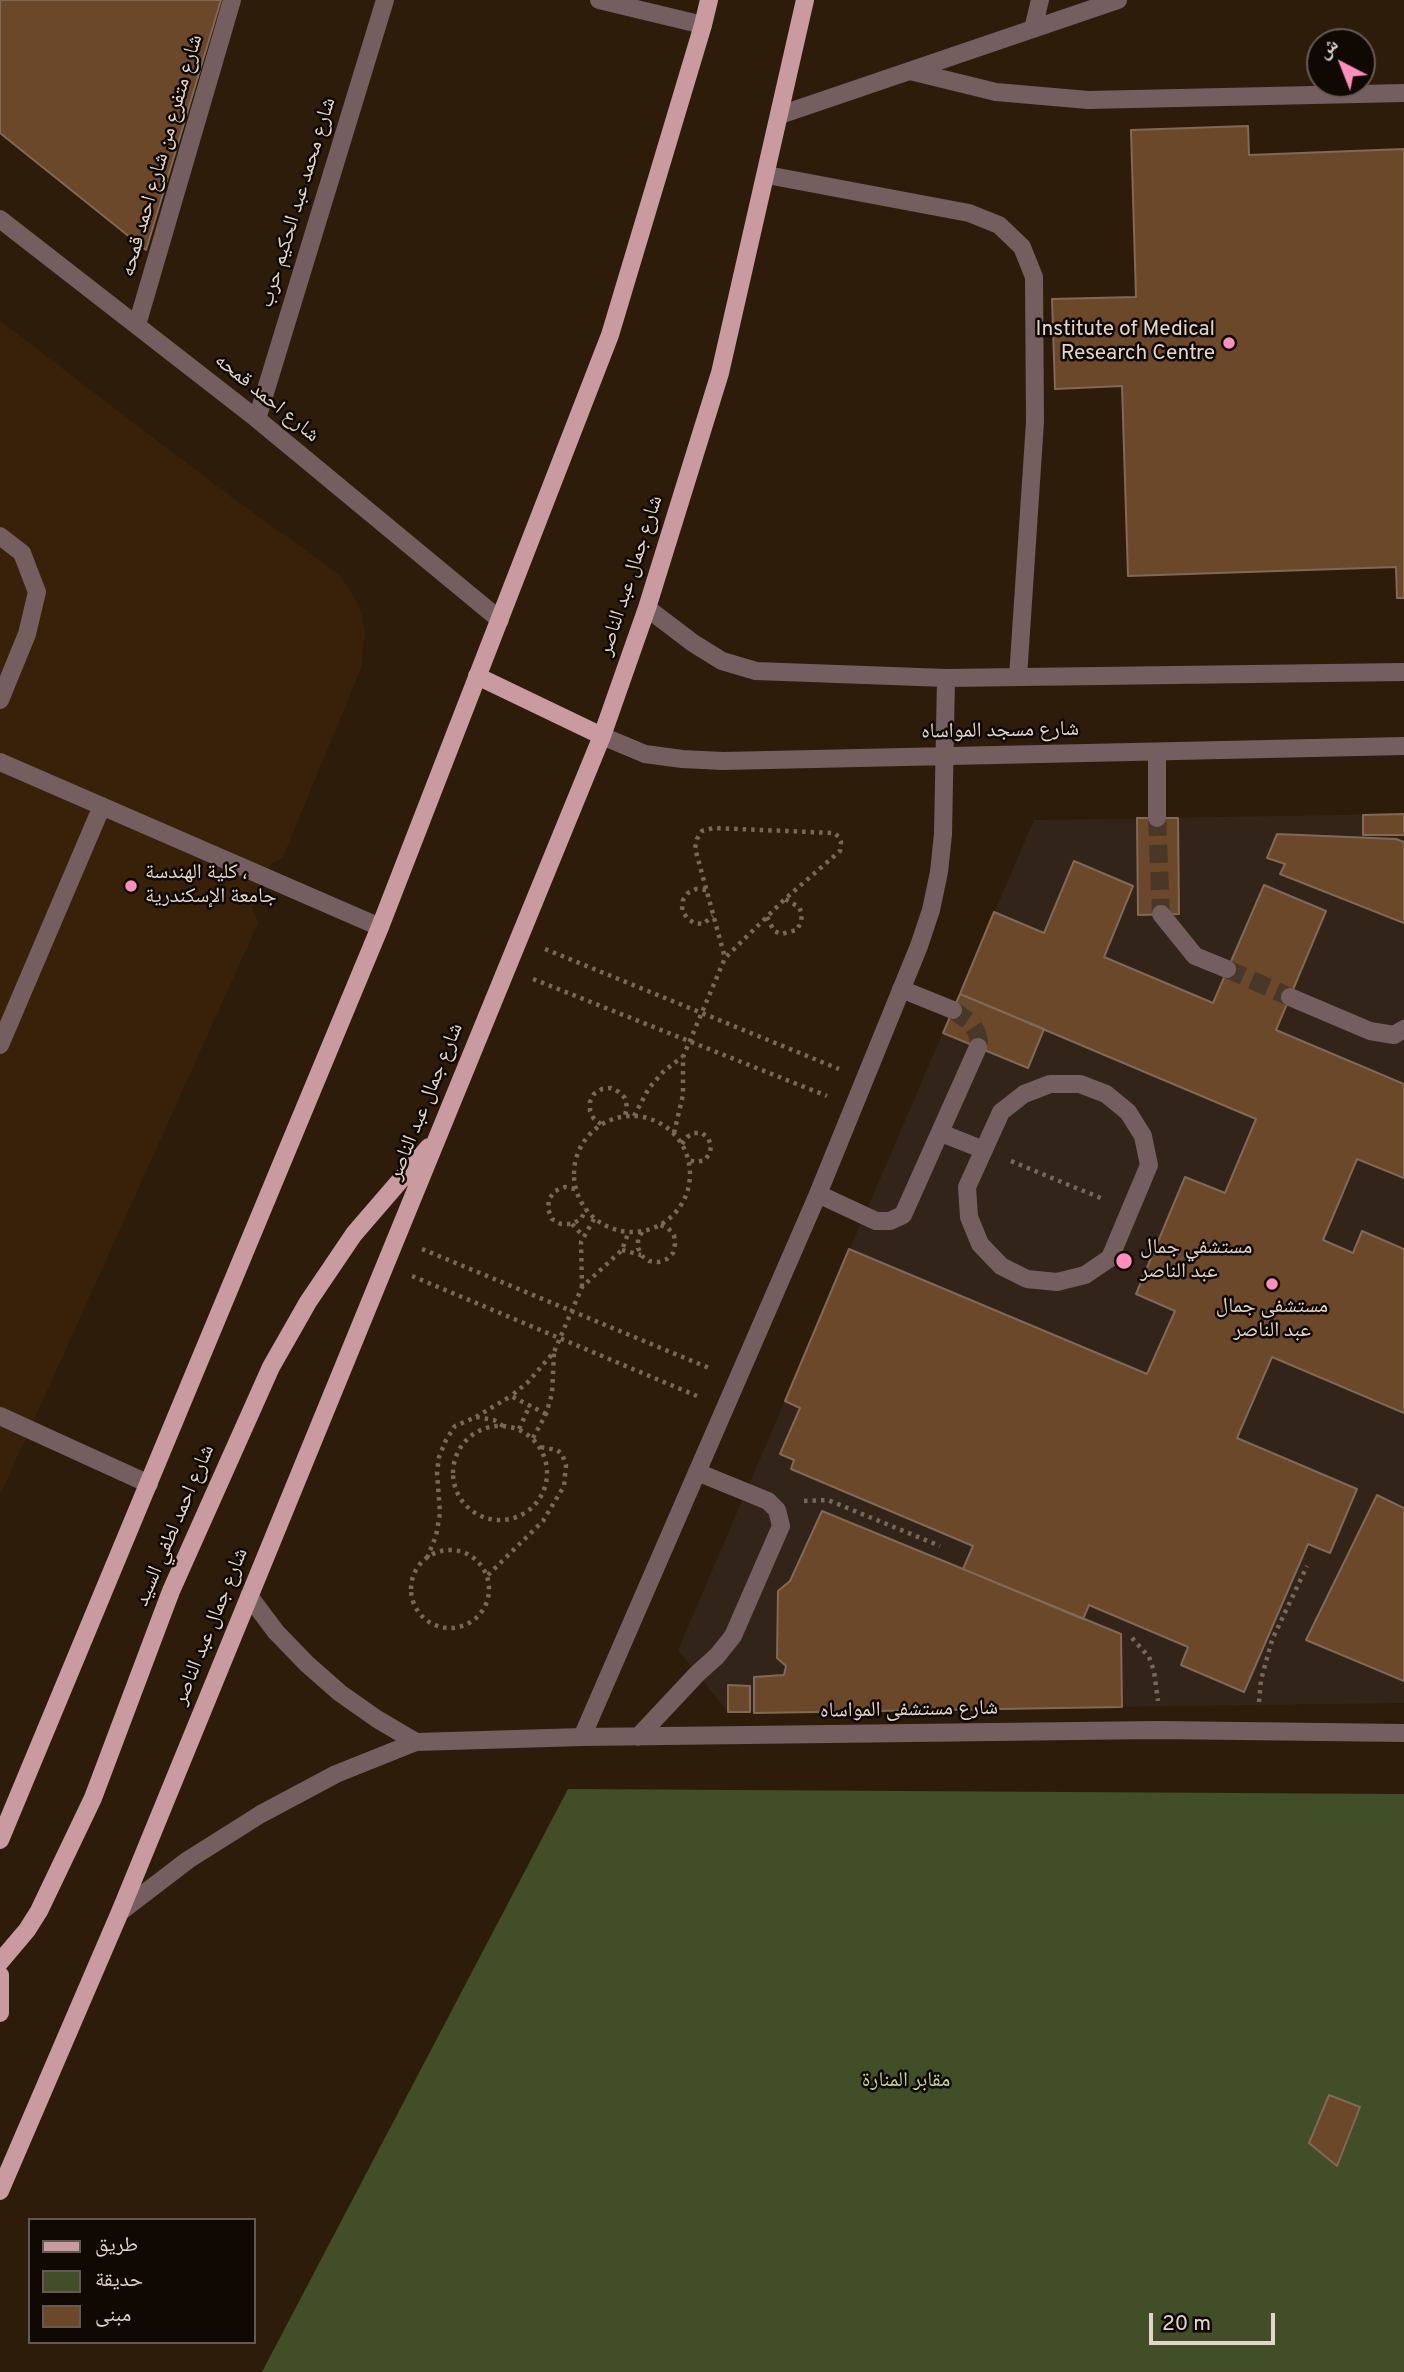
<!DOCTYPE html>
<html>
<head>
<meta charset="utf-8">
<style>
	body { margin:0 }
	#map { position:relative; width:1404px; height:2372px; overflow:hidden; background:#2e1c0a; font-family:Overpass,"Noto Naskh Arabic",sans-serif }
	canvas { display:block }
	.legend { position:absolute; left:28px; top:2218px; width:228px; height:126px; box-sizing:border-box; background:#100803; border:2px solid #645a53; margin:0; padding:9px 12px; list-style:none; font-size:21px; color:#e2d5ca }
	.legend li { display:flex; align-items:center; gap:14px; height:35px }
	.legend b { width:35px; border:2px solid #645a53 }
	.north { position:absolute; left:1306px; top:28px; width:70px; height:70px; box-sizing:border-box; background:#100803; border:2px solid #645a53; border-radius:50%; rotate:318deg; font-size:19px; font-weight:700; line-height:28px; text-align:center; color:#e2d5ca }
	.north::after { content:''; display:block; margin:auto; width:24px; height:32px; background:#fd8ebe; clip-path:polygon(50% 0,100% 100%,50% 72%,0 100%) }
	.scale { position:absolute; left:1149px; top:2313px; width:126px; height:32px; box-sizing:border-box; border:4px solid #e2d5ca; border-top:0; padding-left:9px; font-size:21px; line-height:24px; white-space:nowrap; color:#e2d5ca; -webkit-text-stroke:5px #100803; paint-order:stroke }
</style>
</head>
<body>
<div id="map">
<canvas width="1404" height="2372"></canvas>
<ul class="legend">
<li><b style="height:9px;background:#c99ba0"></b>طريق</li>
<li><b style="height:19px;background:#414e27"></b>حديقة</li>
<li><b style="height:19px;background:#6a4829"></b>مبنى</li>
</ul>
<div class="north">ش</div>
<div class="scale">20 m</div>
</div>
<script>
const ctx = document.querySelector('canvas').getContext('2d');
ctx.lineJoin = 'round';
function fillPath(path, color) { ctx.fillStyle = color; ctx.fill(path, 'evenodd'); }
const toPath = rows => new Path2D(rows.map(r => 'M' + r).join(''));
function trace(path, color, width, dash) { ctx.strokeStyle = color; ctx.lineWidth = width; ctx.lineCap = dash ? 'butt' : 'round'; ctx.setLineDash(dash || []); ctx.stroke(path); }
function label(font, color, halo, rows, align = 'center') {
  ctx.font = font + ' Overpass,"Noto Naskh Arabic",sans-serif'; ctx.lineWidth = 5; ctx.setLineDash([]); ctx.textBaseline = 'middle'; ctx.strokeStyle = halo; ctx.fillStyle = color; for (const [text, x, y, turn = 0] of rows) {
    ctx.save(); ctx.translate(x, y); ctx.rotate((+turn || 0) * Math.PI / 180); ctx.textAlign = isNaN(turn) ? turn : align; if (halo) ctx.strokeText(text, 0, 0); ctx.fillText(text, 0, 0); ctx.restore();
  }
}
const built = toPath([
	[0,321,231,497,339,574,359,605,365,633,361,668,283,857,271,864,252,909,258,923,0,1495]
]);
const medical = toPath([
	[1404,814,1404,1703,728,1712,678,1650,1034,820]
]);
const green = toPath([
	[568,1789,1404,1794,1404,2372,262,2372]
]);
const building = toPath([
	[0,0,221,0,146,250,0,133,0,0],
	[1248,126,1249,155,1404,149,1404,598,1397,598,1396,567,1128,576,1122,386,1055,389,1052,299,1136,297,1131,130,1248,126],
	[1404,814,1404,835,1363,835,1363,815,1404,814],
	[1137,818,1178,818,1179,914,1138,915,1137,818],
	[1277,834,1396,839,1404,842,1404,923,1280,874,1285,864,1267,858,1277,834],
	[1074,861,1133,886,1104,957,1213,1003,1264,885,1326,911,1276,1030,1404,1084,1404,1178,1357,1159,1323,1240,1353,1253,1362,1231,1404,1249,1404,1413,1272,1357,1237,1438,1357,1489,1330,1553,1308,1544,1244,1692,1181,1665,1188,1647,1089,1605,1083,1619,963,1569,973,1546,791,1469,794,1460,780,1454,800,1408,785,1401,849,1249,1147,1374,1175,1311,1136,1294,1185,1177,1225,1193,1256,1119,960,994,994,912,1044,933,1074,861],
	[960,994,1044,1029,1028,1068,943,1033,960,994],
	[1377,1495,1404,1508,1404,1681,1306,1640,1377,1495],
	[822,1511,1121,1634,1122,1707,754,1713,754,1677,784,1675,786,1666,777,1658,778,1591,790,1581,822,1511],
	[728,1685,750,1686,750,1712,728,1712,728,1685],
	[1329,2095,1360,2107,1337,2166,1309,2143,1329,2095]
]);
const minorTunnel = toPath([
	[1157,818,1161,914],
	[1227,969,1290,997],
	[953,1010,970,1022,976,1031,979,1041,978,1047]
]);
const path = toPath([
	[706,890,696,889,688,893,683,900,682,910,687,918,694,923,703,924,713,916],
	[767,917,774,931,781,934,797,930,801,922,802,914,799,907,785,899],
	[545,949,839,1069],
	[533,979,827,1096],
	[634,1116,649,1088,664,1071,682,1057],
	'574 1174a58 58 0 1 1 116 0a58 58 0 1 1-116 0Z',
	[601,1124,594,1119,590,1111,590,1102,594,1094,602,1089,611,1088,619,1092,625,1098,627,1107,625,1116],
	[674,1133,683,1095,683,1057,725,958,785,899,840,851,841,842,839,837,834,833,714,828,702,831,697,839,695,848,725,958],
	[682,1144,687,1137,694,1133,702,1133,708,1138,711,1145,710,1153,705,1160,697,1162,688,1160],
	[1011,1161,1103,1199],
	[575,1189,565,1187,555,1191,549,1199,548,1209,552,1219,561,1224,572,1224,581,1219,586,1209],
	[572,1224,583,1236],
	[642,1232,638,1239,638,1248,642,1256,649,1261,658,1262,667,1259,673,1253,675,1244,674,1235,668,1228,660,1225],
	[422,1249,709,1368],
	[622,1250,641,1255],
	[412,1276,697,1396],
	[582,1287,581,1242,594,1219],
	[546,1414,511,1396,528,1382,554,1352,582,1287,622,1250,629,1231],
	[476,1417,511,1396],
	'453 1473a47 47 0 1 1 94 0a47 47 0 1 1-94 0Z',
	[519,1429,530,1405],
	[533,1438,546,1414,552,1394,554,1353],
	[804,1501,828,1500,940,1546],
	'411 1589a39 39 0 1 1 78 0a39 39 0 1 1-78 0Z',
	[427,1558,436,1536,440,1513,437,1472,439,1457,446,1440,455,1426,476,1417,494,1420,503,1426],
	[488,1575,543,1521,564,1486,566,1465,562,1454,557,1450,540,1447],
	[1132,1638,1149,1657,1154,1671,1158,1701],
	[1259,1702,1261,1680,1272,1640,1307,1566]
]);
const minor = toPath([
	[599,0,703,25],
	[1033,29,1040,0],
	[910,71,996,92,1088,100,1404,93],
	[780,115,1118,0],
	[767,175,969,213,999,225,1022,247,1034,277,1035,422,1018,677],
	[0,219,257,419,500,620],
	[137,325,232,0],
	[257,419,385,0],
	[0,536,22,553,37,592,27,634,0,700],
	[647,608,693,643,722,661,756,671,946,678,1404,672],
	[602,736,645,754,682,759,723,761,1404,746],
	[1157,752,1157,818],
	[0,762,380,927],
	[1161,914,1195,956,1227,969],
	[901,989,953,1010],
	[1290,997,1370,1031,1394,1035,1404,1029],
	[0,1045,102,806],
	[1050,1084,1080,1084,1106,1094,1128,1112,1143,1136,1149,1165,1110,1258,1085,1275,1057,1282,1027,1279,1001,1266,980,1244,969,1217,967,1187,1001,1112,1024,1094,1050,1084],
	[941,1133,984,1150],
	[818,1194,876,1221,890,1221,903,1215,978,1047],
	[0,1416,149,1484],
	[249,1596,276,1632,307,1664,340,1693,377,1719,416,1742],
	[582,1737,818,1194,919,946,931,910,939,872,943,834,946,678],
	[638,1737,697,1674,717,1656,733,1636,781,1526,777,1510,768,1501,697,1472],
	[120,1912,188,1860,261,1814,336,1774,416,1742,582,1737,1158,1730,1404,1733]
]);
const major = toPath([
	[477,676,602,736],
	[0,1840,380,927,610,335,703,25,709,0],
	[0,1962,27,1930,39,1911,93,1798,171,1591,271,1367,308,1302,354,1234,429,1147],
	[0,1975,0,2013],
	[0,2191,120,1912,602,736,647,608,720,373,805,0]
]);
const markers = [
	[1229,343,7,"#fd8ebe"],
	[131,886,7,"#fd8ebe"],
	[1124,1261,9,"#fd8ebe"],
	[1272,1284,7,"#fd8ebe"]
];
const streetNames = [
	["شارع متفرع من شارع احمد قمحه",163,156,-74],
	["شارع محمد عبد الحكيم حرب",299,203,-73],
	["شارع احمد قمحه",266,399,39],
	["شارع جمال عبد الناصر",632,576,-72],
	["شارع مسجد المواساه",1000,732,-1],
	["شارع جمال عبد الناصر",427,1102,-68],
	["شارع احمد لطفي السيد",176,1526,-67],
	["شارع جمال عبد الناصر",212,1627,-68],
	["شارع مستشفى المواساه",909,1711,-1]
];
const poiNames = [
	["Institute of Medical",1215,331,"right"],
	["Research Centre",1215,355,"right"],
	["كلية الهندسة ،",145,874],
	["جامعة الإسكندرية",145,898],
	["مستشفي جمال",1140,1249],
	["عبد الناصر",1140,1273],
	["مستشفى جمال",1272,1308,"center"],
	["عبد الناصر",1272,1332,"center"]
];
const parkNames = [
	["مقابر المنارة",906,2082]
];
fillPath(built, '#392109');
fillPath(medical, '#332419');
fillPath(green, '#414e27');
fillPath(building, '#6a4829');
trace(building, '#806956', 2);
trace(minorTunnel, '#493827', 18, [18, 9]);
trace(path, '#786859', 4.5, [3.5, 5]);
trace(minor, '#745e60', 18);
trace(major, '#c99ba0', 18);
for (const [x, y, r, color] of markers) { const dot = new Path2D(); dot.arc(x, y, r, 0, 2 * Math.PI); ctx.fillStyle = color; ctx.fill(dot); trace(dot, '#100803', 2.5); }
label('21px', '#e2d5ca', '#100803', streetNames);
label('21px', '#e2d5ca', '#100803', poiNames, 'left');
label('21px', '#c1d993', '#100803', parkNames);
</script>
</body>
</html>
